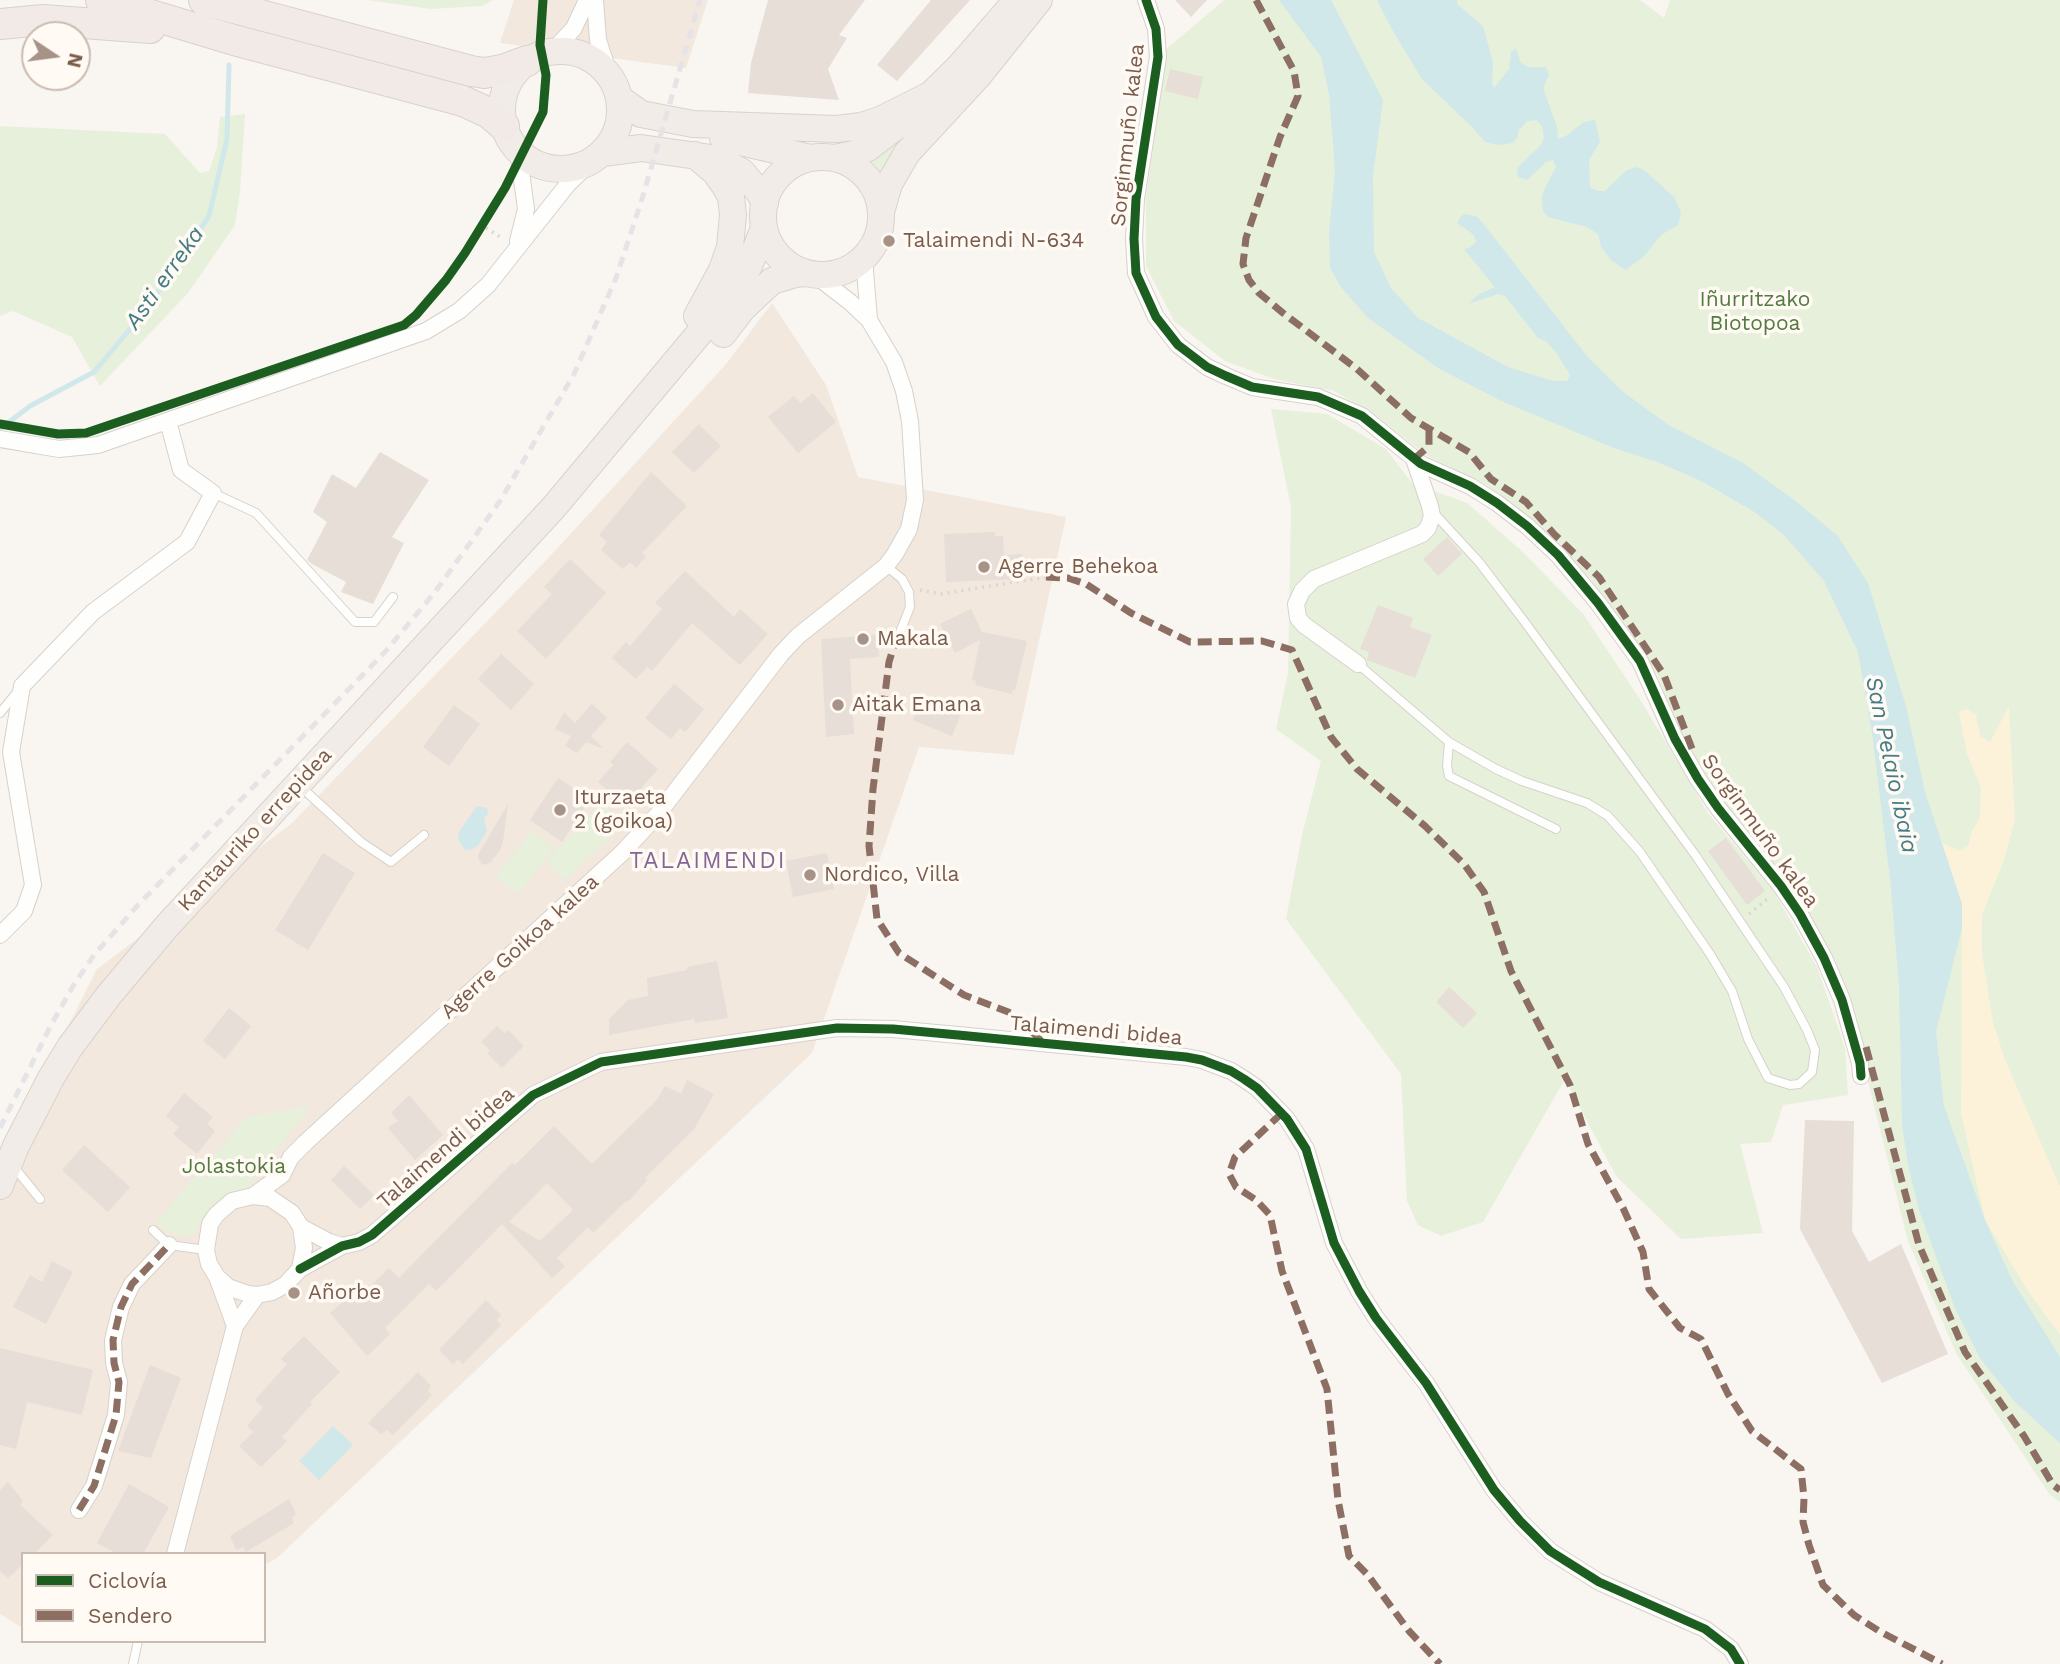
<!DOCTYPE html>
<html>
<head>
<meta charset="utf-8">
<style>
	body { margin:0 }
	#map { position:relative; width:2060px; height:1664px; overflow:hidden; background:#f9f5f0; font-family:"Work Sans",sans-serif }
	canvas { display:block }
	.legend { position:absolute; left:21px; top:1552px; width:245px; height:91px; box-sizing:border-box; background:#fffaf3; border:2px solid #cabbb1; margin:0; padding:9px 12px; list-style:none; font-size:21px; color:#7a5c4d }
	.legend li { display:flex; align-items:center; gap:14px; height:35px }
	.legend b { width:35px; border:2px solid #cabbb1 }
	.north { position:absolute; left:21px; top:21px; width:70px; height:70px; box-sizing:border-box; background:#fffaf3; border:2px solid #cabbb1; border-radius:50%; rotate:103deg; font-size:19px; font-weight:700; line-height:28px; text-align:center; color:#7a5c4d }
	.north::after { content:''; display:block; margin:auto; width:24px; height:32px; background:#a69286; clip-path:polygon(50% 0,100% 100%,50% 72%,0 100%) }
</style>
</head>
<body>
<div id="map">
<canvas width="2060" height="1664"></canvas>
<ul class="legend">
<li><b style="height:9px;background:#1b5e20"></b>Ciclovía</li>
<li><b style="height:9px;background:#8d6e63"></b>Sendero</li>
</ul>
<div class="north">N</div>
</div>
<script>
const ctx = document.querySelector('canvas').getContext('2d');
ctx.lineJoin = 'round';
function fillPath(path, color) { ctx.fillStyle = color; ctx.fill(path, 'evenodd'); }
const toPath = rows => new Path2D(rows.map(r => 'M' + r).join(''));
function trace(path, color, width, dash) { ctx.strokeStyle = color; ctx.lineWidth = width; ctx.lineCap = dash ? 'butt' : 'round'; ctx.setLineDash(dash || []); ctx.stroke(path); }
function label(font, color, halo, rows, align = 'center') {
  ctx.font = font + ' "Work Sans",sans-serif'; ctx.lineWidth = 7; ctx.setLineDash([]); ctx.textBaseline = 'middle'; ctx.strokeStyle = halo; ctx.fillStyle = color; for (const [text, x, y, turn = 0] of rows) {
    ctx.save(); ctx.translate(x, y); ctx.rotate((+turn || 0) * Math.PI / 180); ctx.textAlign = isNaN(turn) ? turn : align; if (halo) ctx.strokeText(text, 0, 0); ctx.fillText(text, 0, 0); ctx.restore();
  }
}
const residential = toPath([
	[514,0,708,0,686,68,500,43],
	[772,303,826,385,858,477,1066,517,1014,755,919,747,812,1053,277,1558,264,1565,264,1554,23,1554,23,1628,0,1614,0,1161,97,969,291,824,554,552,727,363]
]);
const green = toPath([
	[368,0,493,0,482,6,430,9],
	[1224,0,1640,0,1664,18,1670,0,2060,0,2060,1502,2050,1495,1956,1353,1908,1241,1855,1029,1840,982,1698,772,1681,737,1657,674,1591,579,1538,525,1487,485,1429,457,1375,415,1334,391,1274,379,1225,361,1174,321,1146,266,1146,198,1164,69,1164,51],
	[245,114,240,192,235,225,188,293,100,386,72,337,13,311,0,316,0,126,165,134,200,173,209,171,217,148,220,117],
	[917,123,883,181,862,159],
	[1271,409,1327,414,1386,449,1412,483,1467,503,1524,553,1584,615,1641,701,1708,813,1775,893,1817,967,1845,1048,1848,1095,1783,1105,1771,1142,1740,1144,1763,1233,1681,1239,1616,1176,1565,1079,1483,1222,1441,1236,1418,1225,1407,1201,1401,1074,1286,919,1302,835,1321,761,1276,729,1288,673,1291,507],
	[602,802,623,825,565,880,546,862],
	[532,831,554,848,518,894,496,877],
	[311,1106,248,1187,214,1203,202,1218,194,1234,187,1236,167,1232,155,1223,247,1117]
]);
const sand = toPath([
	[2009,706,2015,820,2004,860,1982,915,1982,954,1993,1022,2004,1057,2060,1187,2060,1335,2028,1291,1985,1220,1961,1113,1962,904,1942,843,1959,851,1968,846,1972,831,1980,817,1981,788,1967,754,1959,712,1967,709,1976,715,1980,736,1990,742]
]);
const water = toPath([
	[1279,0,1331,0,1383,100,1373,176,1374,252,1391,288,1418,318,1508,367,1553,381,1567,381,1570,375,1556,352,1546,341,1538,338,1505,296,1498,294,1468,304,1479,294,1495,287,1464,249,1469,248,1476,242,1474,235,1457,223,1462,215,1467,214,1478,217,1587,356,1622,391,1667,424,1743,463,1793,499,1837,535,1868,583,1906,706,1925,792,1962,904,1962,928,1936,1032,1944,1106,1985,1220,2012,1280,2060,1357,2060,1443,2014,1401,1980,1358,1955,1308,1919,1210,1908,1165,1902,1125,1899,985,1890,879,1872,733,1858,652,1824,581,1784,535,1756,513,1703,482,1660,463,1614,448,1499,400,1438,368,1368,318,1341,287,1330,268,1329,232,1335,170,1329,94,1321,57],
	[1377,0,1457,0,1457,4,1483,26,1493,62,1492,84,1494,88,1509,69,1511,52,1516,49,1521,63,1529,67,1546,67,1549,75,1543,88,1557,127,1558,139,1566,136,1584,122,1595,120,1600,142,1589,160,1590,187,1598,191,1605,191,1627,170,1637,167,1644,170,1675,198,1681,213,1678,225,1661,235,1645,255,1626,270,1612,261,1601,247,1598,234,1587,227,1548,217,1543,211,1542,199,1544,190,1556,167,1553,160,1546,162,1527,180,1518,177,1517,168,1541,145,1544,138,1542,126,1536,120,1527,121,1519,130,1517,138,1513,143,1498,145,1485,142,1473,128,1422,79,1394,33],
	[477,806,487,808,488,814,484,818,487,831,478,846,471,850,464,849,458,839,459,832],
	[333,1426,353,1445,319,1480,299,1461]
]);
const stream = toPath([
	[0,429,30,406,94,372,146,310,209,216,227,139,229,65]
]);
const building = toPath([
	[768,0,865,0,839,35,847,38,828,69,839,100,748,93,751,63],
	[931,0,970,0,897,81,877,65],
	[1175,0,1207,0,1191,17],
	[1170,69,1203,77,1198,99,1165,91],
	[813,393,836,422,798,453,768,417,794,396,801,403],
	[699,424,721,446,694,473,672,452],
	[380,452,429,480,392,537,404,543,373,604,341,592,346,582,312,564,307,560,327,522,313,512,332,474,356,488],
	[651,472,687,506,642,553,646,556,636,568,630,562,623,569,601,550,607,542,599,535],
	[995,532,995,536,1003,536,1004,555,1022,554,1023,579,946,582,944,534],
	[1447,537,1462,554,1438,576,1423,559],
	[570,559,606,593,546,659,517,631,552,594,544,587],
	[685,571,734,617,740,609,768,634,740,665,692,623,652,671,647,667,636,679,612,658,626,642,630,646,662,609,655,603],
	[1378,605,1413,618,1410,627,1432,635,1415,678,1367,660,1369,652,1360,649],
	[971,609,982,632,1027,641,1015,690,1013,690,1012,694,975,685,976,681,972,680,980,640,955,653,940,624],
	[877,635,879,657,850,659,854,734,826,737,821,639],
	[501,654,534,684,511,710,478,679],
	[674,684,704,709,685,732,680,728,671,739,645,718],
	[924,695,963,709,952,736,913,720],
	[592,704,607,718,591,736,602,747,601,748,586,742,577,753,565,746,571,736,555,729,564,712,575,723],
	[454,705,480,724,449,766,423,747],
	[627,742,658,769,631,800,628,797,623,803,598,782,613,765,610,762],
	[558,778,590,799,562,842,530,820],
	[508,804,503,842,499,852,490,863,482,865,478,857,479,853],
	[1726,838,1765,891,1747,905,1708,851],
	[323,853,355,873,308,950,275,930],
	[827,853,834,889,793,897,786,861],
	[717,961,728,1018,695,1023,694,1019,609,1035,609,1019,628,1000,648,996,647,978,687,970,687,967],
	[1449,987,1477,1013,1463,1028,1436,1002],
	[229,1008,251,1026,225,1059,203,1041],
	[497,1026,505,1033,508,1030,524,1046,502,1068,487,1053,490,1050,481,1042],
	[687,1080,714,1094,694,1129,645,1178,647,1180,628,1202,626,1201,593,1233,588,1227,557,1258,565,1266,552,1278,502,1224,436,1291,429,1284,385,1328,390,1334,367,1356,330,1313,353,1293,358,1298,389,1268,399,1278,512,1163,515,1165,554,1126,592,1164,656,1101,665,1086,681,1094],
	[547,1183,573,1210,540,1241,509,1222],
	[184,1093,213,1117,207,1124,215,1131,197,1154,173,1134,179,1127,166,1116],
	[409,1095,443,1135,415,1160,388,1128,398,1121,391,1113],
	[1805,1120,1854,1121,1852,1231,1869,1262,1901,1244,1948,1354,1882,1383,1800,1229],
	[84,1145,130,1187,108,1212,62,1170],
	[344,1166,374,1195,360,1209,331,1180],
	[52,1261,73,1272,46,1324,13,1307,30,1275,42,1282],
	[486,1300,501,1315,497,1320,501,1325,463,1364,458,1359,453,1364,439,1350],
	[304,1336,340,1372,310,1402,312,1404,282,1437,287,1441,261,1467,239,1446,253,1432,247,1426,263,1408,255,1400,287,1364,281,1359],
	[0,1348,93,1370,82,1415,27,1402,16,1449,0,1445],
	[150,1365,181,1378,151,1458,118,1451],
	[418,1372,431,1386,428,1391,432,1395,393,1435,387,1430,381,1434,368,1423],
	[8,1482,23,1501,20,1505,53,1535,34,1554,23,1554,23,1564,8,1578,0,1571,0,1490],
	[129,1484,169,1507,143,1554,118,1554,97,1543],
	[289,1499,296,1514,292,1518,294,1523,246,1552,243,1547,236,1550,230,1536]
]);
const path = toPath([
	[486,228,502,238],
	[920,590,941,594,1046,577],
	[1749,914,1770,897]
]);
const service = toPath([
	[213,493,256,513,355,622,374,622,393,597],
	[886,566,902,579,909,592,910,607,899,635],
	[1358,664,1449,742,1496,769,1522,781,1587,803,1608,816,1640,852,1710,954,1732,991,1748,1039,1768,1078,1790,1085,1799,1084,1812,1072,1815,1050,1807,1030,1784,987,1696,856,1524,621,1479,562,1432,511],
	[0,713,18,691],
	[1449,742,1447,766,1449,776,1556,829],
	[300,786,361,842,391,862,424,835],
	[14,1167,40,1199],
	[153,1230,169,1245,206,1250],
	[133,1664,138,1641]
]);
const minor = toPath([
	[595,0,598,40,609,74],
	[1146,0,1156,29,1158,57,1136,199,1134,239,1136,273,1156,317,1178,345,1207,367,1226,376,1252,387,1318,397,1362,416,1421,464,1470,486,1497,503,1527,526,1558,555,1598,603,1640,661,1675,739,1698,779,1718,808,1781,886,1800,914,1824,958,1842,1000,1860,1063,1861,1076],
	[553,51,574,28,587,0],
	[518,150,526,209,518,241],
	[864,258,869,320],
	[0,439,59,449,98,445,426,331,459,311,488,285,568,184,591,162],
	[1358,664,1304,625,1298,618,1296,604,1302,591,1314,579,1422,534,1428,528,1432,516,1430,506,1414,459],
	[0,935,24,911,33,885,11,752,22,686,93,612,187,542,213,493,181,470,168,421],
	[253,1196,282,1175,291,1157,306,1142,622,853,658,814,781,654,798,636,886,566,895,554,909,529,915,500,910,421,904,391,894,362,869,320,850,302,815,275],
	[301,1227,329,1242,342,1246],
	[300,1269,342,1246,359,1242,372,1235,533,1095,601,1062,837,1028,893,1029,958,1035,1186,1057,1202,1060,1231,1071,1244,1079,1257,1088,1287,1119,1306,1149,1334,1243,1359,1291,1376,1318,1426,1383,1494,1490,1520,1521,1550,1551,1599,1582,1705,1629,1731,1649,1740,1664],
	[217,1277,228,1287,248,1294,257,1295,272,1292,285,1285,300,1269,304,1248,301,1227,292,1213,270,1198,253,1196,232,1201,216,1215,210,1224,206,1250,209,1264,217,1277,235,1326],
	[79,1510,94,1486,116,1415,119,1382,114,1363,113,1340,121,1307,132,1284,169,1245],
	[175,1554,235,1326,257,1295]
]);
const trunk = toPath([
	'502 110a59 59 0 1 1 118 0a59 59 0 1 1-118 0Z',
	[620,99,641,114,693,124,837,129,861,126,880,120,928,96],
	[723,138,810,158],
	[603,153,641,148,718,159,742,172,759,192,765,203],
	[695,155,715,172,725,186,731,197,733,215,730,247,722,270,697,316],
	'763 216a59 59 0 1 1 118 0a59 59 0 1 1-118 0Z',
	[834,158,854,154,868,148,907,118,960,66,1017,0],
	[881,212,889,184,907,153,979,75,1039,0],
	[723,334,743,308,772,281,795,274,806,273],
	[0,1186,16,1146,51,1078,70,1047,109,995,167,926,554,507,728,299,749,266,764,228]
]);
const motorway = toPath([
	[101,0,234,40,463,101,489,113,504,126],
	[204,0,471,71,484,73,502,70,527,61],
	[0,24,43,20,150,28]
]);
const rail = toPath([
	[0,1128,50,1027,73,986,94,955,138,905,385,652,435,592,500,501,574,374,616,278,642,199,700,0]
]);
const quiet = toPath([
	[1256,0,1294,71,1298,96,1280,137,1246,238,1243,264,1249,280,1259,293,1283,313,1357,369,1411,418,1469,452,1491,479,1526,502,1554,534,1599,577,1664,675,1694,754],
	[1414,459,1429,446,1429,430],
	[1046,577,1068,578,1086,584,1131,613,1190,642,1262,641,1292,650,1331,737,1357,769,1425,826,1464,864,1484,892,1511,971,1570,1085,1588,1144,1623,1208,1643,1252,1649,1289,1680,1328,1701,1339,1728,1394,1752,1431,1801,1469,1804,1498,1803,1522,1809,1545,1823,1585,1854,1615,1879,1631,1942,1664],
	[899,635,895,642,889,662,873,789,869,846,877,919,899,953,964,995,1016,1015,1045,1045],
	[1866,1047,1919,1245,1965,1352,2024,1436,2053,1485,2060,1490],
	[1282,1113,1235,1157,1229,1174,1236,1187,1256,1200,1270,1215,1282,1271,1327,1389,1338,1500,1349,1556,1367,1574,1409,1631,1440,1664],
	[79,1510,94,1486,116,1415,119,1382,114,1363,113,1340,121,1307,132,1284,169,1245]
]);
const cycleway = toPath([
	[1146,0,1156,29,1158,57,1136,199,1134,239,1136,273,1156,317,1178,345,1207,367,1226,376,1252,387,1318,397,1362,416,1421,464,1470,486,1497,503,1527,526,1558,555,1598,603,1640,661,1675,739,1698,779,1718,808,1781,886,1800,914,1824,958,1842,1000,1860,1063,1861,1076],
	[0,424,58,434,86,433,404,325,416,315,446,280,465,253,505,188,543,112,546,75,540,45,543,0],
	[300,1269,342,1246,359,1242,372,1235,533,1095,601,1062,837,1028,893,1029,958,1035,1186,1057,1202,1060,1231,1071,1244,1079,1257,1088,1287,1119,1306,1149,1334,1243,1359,1291,1376,1318,1426,1383,1494,1490,1520,1521,1550,1551,1599,1582,1705,1629,1731,1649,1740,1664]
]);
const markers = [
	[889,241,7,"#a69286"],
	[984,567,7,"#a69286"],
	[863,639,7,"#a69286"],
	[838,705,7,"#a69286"],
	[560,810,7,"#a69286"],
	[810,875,7,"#a69286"],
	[294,1293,7,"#a69286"]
];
const streetNames = [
	["Sorginmuño kalea",1128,135,-84],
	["Kantauriko errepidea",255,830,-47],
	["Sorginmuño kalea",1760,831,54],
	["Agerre Goikoa kalea",520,947,-42],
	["Talaimendi bidea",1096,1031,5],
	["Talaimendi bidea",446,1148,-41]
];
const poiNames = [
	["Talaimendi N-634",903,241],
	["Agerre Behekoa",998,567],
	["Makala",877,639],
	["Aitak Emana",852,705],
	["Iturzaeta",574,798],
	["2 (goikoa)",574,822],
	["Nordico, Villa",824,875],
	["Añorbe",308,1293]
];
const parkNames = [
	["Iñurritzako",1755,300],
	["Biotopoa",1755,324],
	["Jolastokia",234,1167]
];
const waterNames = [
	["Asti erreka",165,278,-55],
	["San Pelaio ibaia",1891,765,78]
];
const neighbourhoodNames = [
	["TALAIMENDI",708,861]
];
fillPath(residential, '#f2e8de');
fillPath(green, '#e7f0db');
fillPath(sand, '#fbf2d9');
fillPath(water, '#d0e8ea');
trace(stream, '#d0e8ea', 5);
fillPath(building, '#e6ded7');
trace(service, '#d7d1cb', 10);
trace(minor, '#d7d1cb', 18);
trace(trunk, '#dad1cc', 28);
trace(motorway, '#dad1cc', 32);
trace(path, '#dcd5d0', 3.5, [2, 5]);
trace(service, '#fefefd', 8);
trace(minor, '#fefefd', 16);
trace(trunk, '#f2ece8', 26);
trace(motorway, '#f2eae7', 30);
trace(rail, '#e6e3e7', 5, [10, 7]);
trace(quiet, '#8d6e63', 7, [14, 7]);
trace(cycleway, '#1b5e20', 9);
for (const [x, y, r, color] of markers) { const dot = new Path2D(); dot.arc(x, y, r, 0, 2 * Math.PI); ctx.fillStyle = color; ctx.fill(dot); trace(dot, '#fffaf3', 2.5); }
label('21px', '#7a5c4d', '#fffaf3', streetNames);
label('21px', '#7a5c4d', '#fffaf3', poiNames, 'left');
label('21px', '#537a41', '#fffaf3', parkNames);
label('italic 23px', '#437c86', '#fffaf3', waterNames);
ctx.letterSpacing = '2px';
label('23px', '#846695', '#fffaf3', neighbourhoodNames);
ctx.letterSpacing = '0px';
</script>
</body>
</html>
